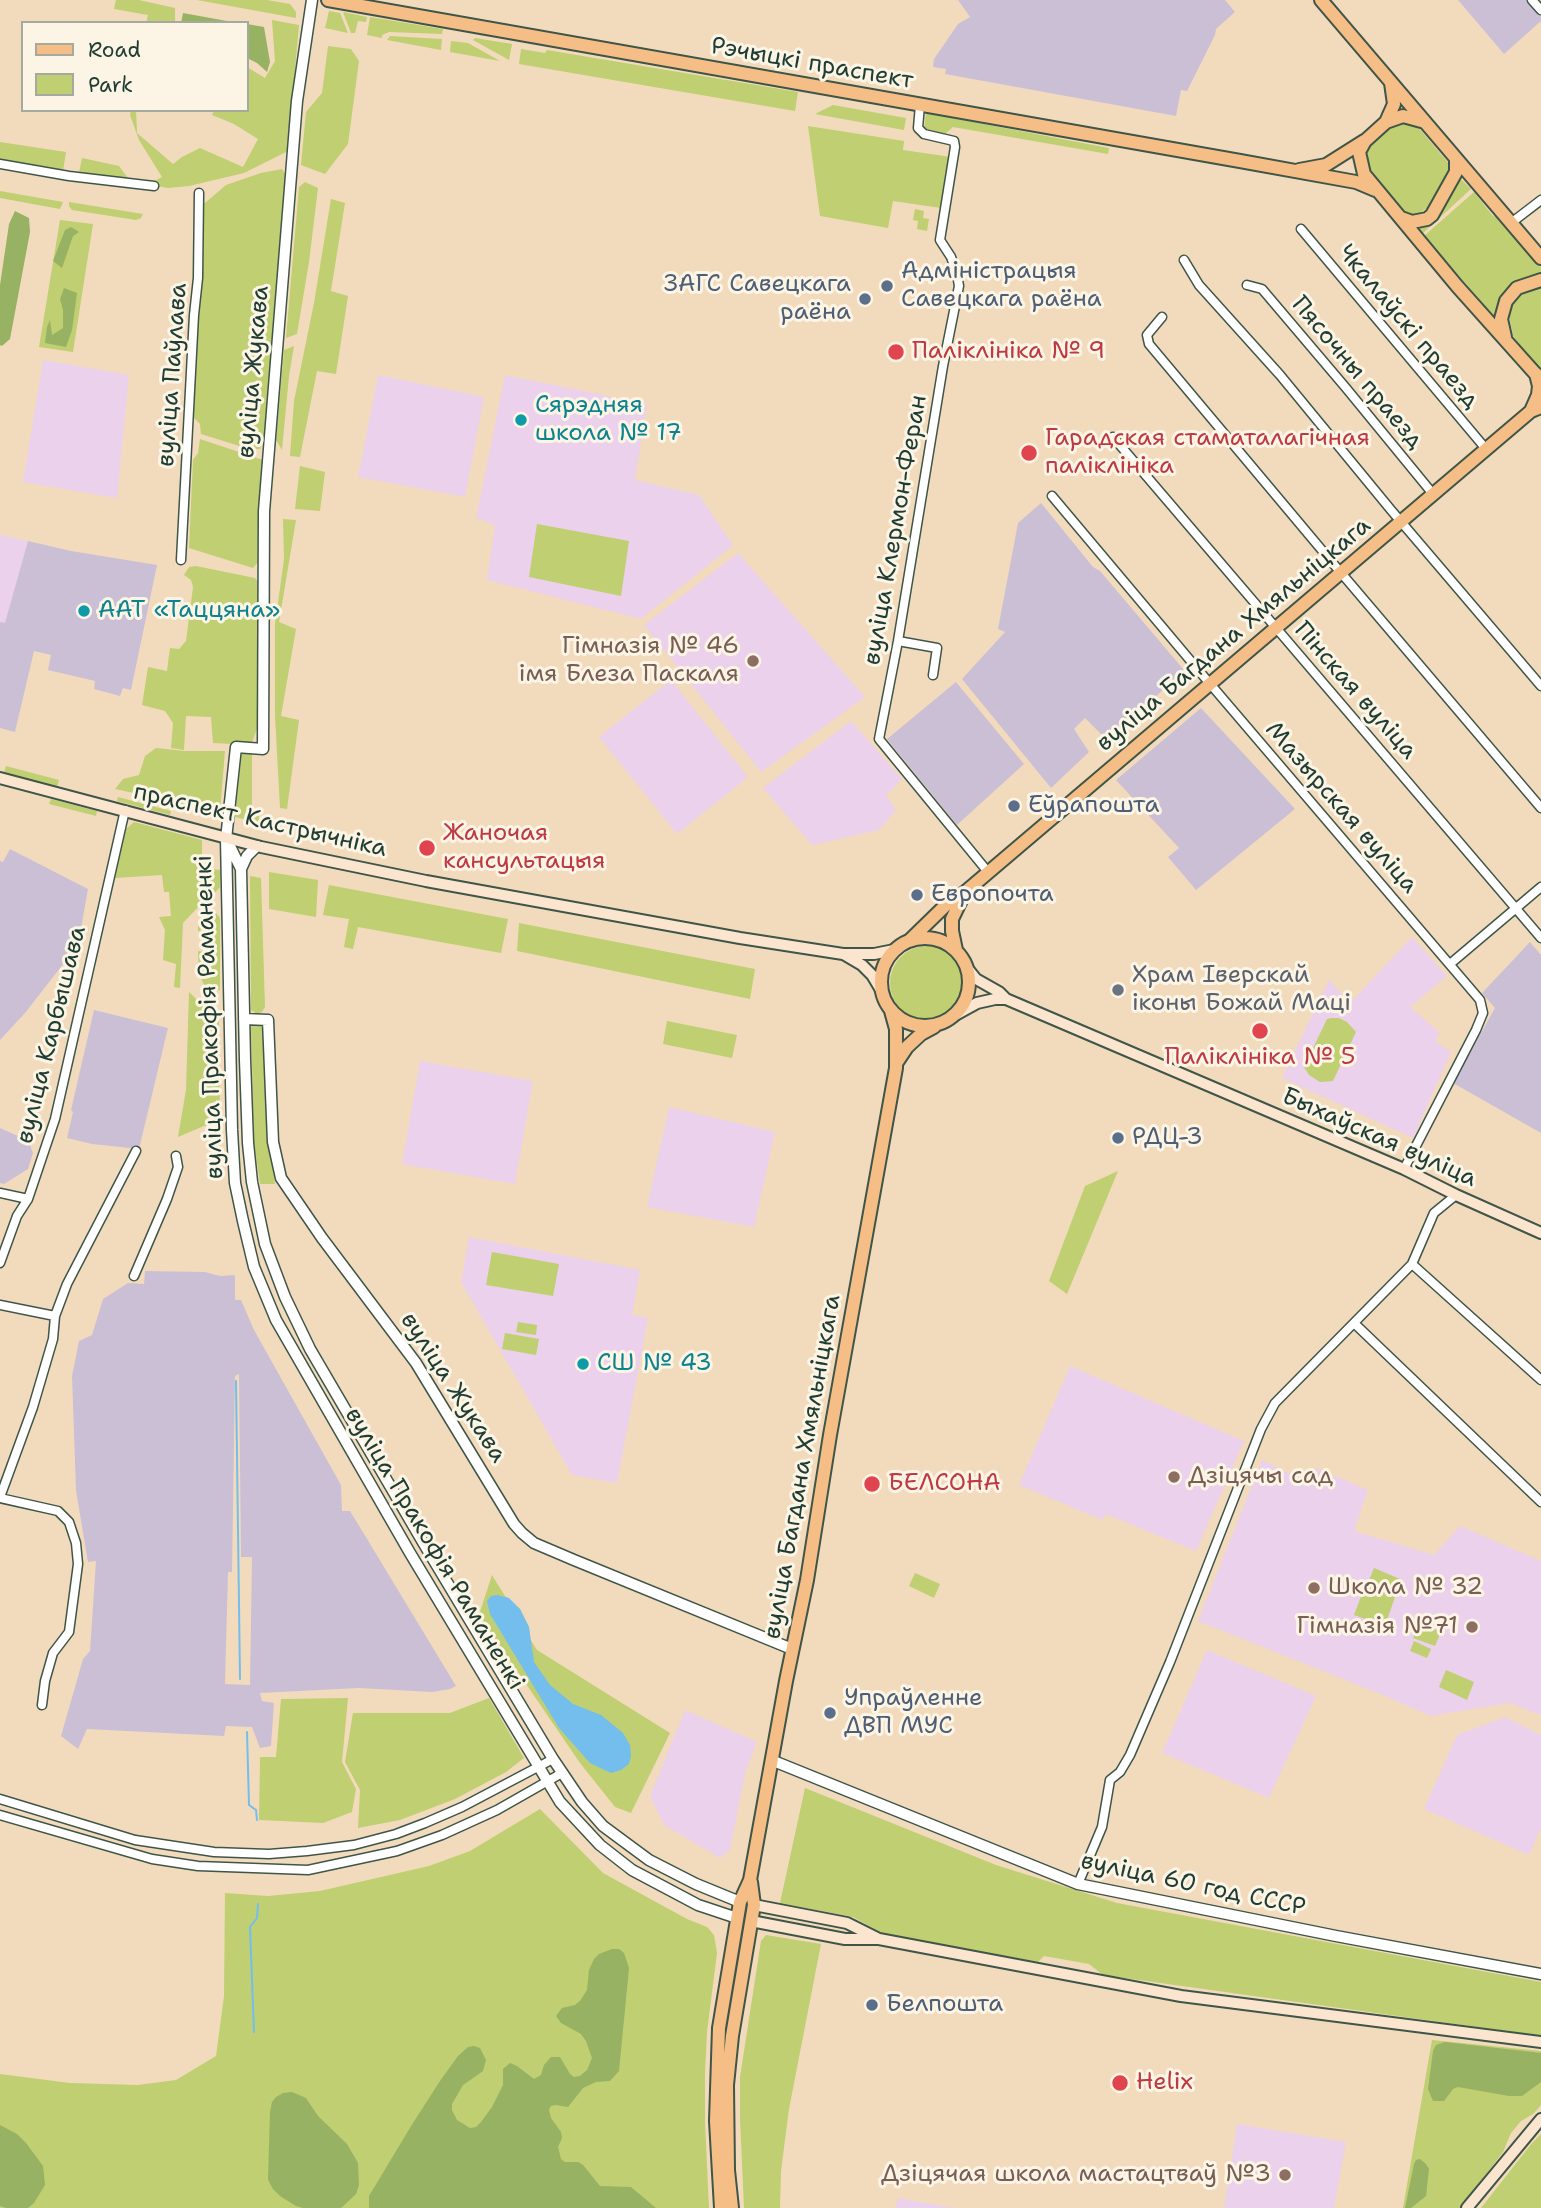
<!DOCTYPE html>
<html>
<head>
<meta charset="utf-8">
<style>
	body { margin:0 }
	#map { position:relative; width:1541px; height:2208px; overflow:hidden; background:#f2dbbc; font-family:"Shantell Sans",sans-serif }
	canvas { display:block }
	.legend { position:absolute; left:21px; top:21px; width:228px; height:91px; box-sizing:border-box; background:#fcf5e5; border:2px solid #a4ab9e; margin:0; padding:9px 12px; list-style:none; font-size:21px; color:#1f3d34 }
	.legend li { display:flex; align-items:center; gap:14px; height:35px }
	.legend b { width:35px; border:2px solid #a4ab9e }
</style>
</head>
<body>
<div id="map">
<canvas width="1541" height="2208"></canvas>
<ul class="legend">
<li><b style="height:9px;background:#f6be87"></b>Road</li>
<li><b style="height:19px;background:#bfcf71"></b>Park</li>
</ul>
</div>
<script>
const ctx = document.querySelector('canvas').getContext('2d');
ctx.lineJoin = 'round';
function fillPath(path, color) { ctx.fillStyle = color; ctx.fill(path, 'evenodd'); }
const toPath = rows => new Path2D(rows.map(r => 'M' + r).join(''));
function trace(path, color, width, dash) { ctx.strokeStyle = color; ctx.lineWidth = width; ctx.lineCap = dash ? 'butt' : 'round'; ctx.setLineDash(dash || []); ctx.stroke(path); }
function label(font, color, halo, rows, align = 'center') {
  ctx.font = font + ' "Shantell Sans",sans-serif'; ctx.lineWidth = 6; ctx.setLineDash([]); ctx.textBaseline = 'middle'; ctx.strokeStyle = halo; ctx.fillStyle = color; for (const [text, x, y, turn = 0] of rows) {
    ctx.save(); ctx.translate(x, y); ctx.rotate((+turn || 0) * Math.PI / 180); ctx.textAlign = isNaN(turn) ? turn : align; if (halo) ctx.strokeText(text, 0, 0); ctx.fillText(text, 0, 0); ctx.restore();
  }
}
const built = toPath([
	[43,360,129,375,117,498,23,482],
	[378,375,484,397,465,497,358,477],
	[505,375,647,404,635,480,699,495,733,545,641,619,487,580,495,525,476,518],
	[0,535,28,541,5,624,0,622],
	[738,553,865,697,761,772,644,625],
	[671,680,748,777,677,834,599,737],
	[851,721,902,779,886,795,896,810,879,830,812,845,763,788],
	[1412,937,1447,976,1410,1007,1440,1033,1435,1041,1451,1052,1413,1138,1282,1078,1329,980,1350,1003],
	[420,1061,533,1081,515,1184,402,1164],
	[669,1107,775,1132,754,1227,647,1207],
	[469,1237,640,1270,632,1315,648,1318,617,1483,572,1475,461,1282],
	[1070,1366,1244,1441,1196,1551,1105,1514,1103,1520,1019,1485],
	[1262,1460,1309,1483,1316,1468,1368,1490,1354,1531,1434,1555,1460,1526,1541,1561,1541,1715,1510,1703,1431,1716,1378,1693,1198,1621],
	[1207,1650,1316,1696,1269,1798,1162,1753],
	[685,1710,757,1742,745,1773,730,1850,720,1858,664,1825,650,1796],
	[1505,1717,1541,1735,1541,1828,1529,1855,1424,1809,1457,1735],
	[1237,2124,1346,2142,1334,2208,1224,2208],
	[898,2198,954,2208,896,2208]
]);
const industrial = toPath([
	[958,0,1225,0,1235,12,1216,29,1215,35,1187,91,1181,90,1176,116,945,74,946,69,933,67,934,59,958,24,970,17],
	[1458,0,1527,0,1541,17,1541,21,1504,54],
	[1041,503,1093,567,1100,571,1184,670,1116,734,1107,740,1085,718,1074,729,1089,752,1051,788,962,679,1005,632,998,629,1018,523],
	[28,541,71,551,157,565,131,690,123,688,120,696,94,689,95,681,48,670,51,655,34,651,15,732,0,728,0,622,5,623],
	[956,682,1024,764,957,825,887,739],
	[1201,708,1295,809,1196,890,1168,857,1179,848,1116,780],
	[10,849,88,889,78,945,25,1013,0,1040,0,861,3,862],
	[1530,942,1541,955,1541,1133,1453,1083,1495,1008,1482,993],
	[94,1010,168,1028,139,1149,92,1144,67,1138,73,1112,71,1110],
	[0,1128,20,1137,30,1145,33,1153,28,1169,4,1184,0,1183],
	[145,1271,205,1272,220,1276,235,1275,235,1300,241,1300,254,1330,341,1485,342,1511,350,1511,358,1524,456,1686,450,1689,432,1692,359,1688,260,1693,262,1701,274,1703,271,1746,260,1748,252,1727,226,1726,224,1736,87,1729,78,1749,61,1736,83,1659,90,1651,96,1561,88,1562,76,1491,72,1376,79,1341,92,1335,103,1299,128,1283,144,1284],
	[239,1374,241,1557,252,1557,250,1685,225,1684,228,1572,232,1572,235,1376]
]);
const green = toPath([
	[116,0,139,0,175,8,175,23,146,23,148,15,114,9],
	[197,0,267,0,290,4,296,12,296,18],
	[329,11,340,13,348,33,325,28],
	[343,12,367,17,366,22,358,21,355,33,351,33],
	[370,17,443,29,442,34,389,32,382,35,382,38,367,35],
	[272,20,299,25,288,151,244,173,189,186,168,188,79,173,82,158,119,166,128,178,152,182,162,177,139,140,130,115,131,110,136,110,137,133,173,164,182,157,200,148,243,167,258,139,234,124,212,115,214,110,247,110,247,67,265,78,275,61],
	[390,36,442,39,441,50,387,40],
	[475,38,512,44,509,60,473,40],
	[451,41,468,43,500,61,450,52],
	[328,46,351,49,359,61,348,144,325,174,301,165,306,112,322,93],
	[521,49,545,53,547,50,798,92,795,111,519,64],
	[833,105,906,118,904,130,815,114],
	[926,113,1109,148,1108,154,953,127,944,135,924,128],
	[1401,122,1418,127,1451,166,1429,207,1416,215,1406,214,1400,209,1369,172,1365,158,1366,151,1370,144,1393,125],
	[808,126,904,141,903,150,951,157,941,208,893,201,888,228,820,216],
	[0,142,66,152,63,171,0,160],
	[282,169,286,175,282,246,275,306,265,437,260,449,249,449,201,434,200,424,192,416,199,208,226,185,261,173],
	[1460,178,1471,189,1422,234,1417,228,1428,225,1438,216],
	[305,182,318,188,309,262,297,334,286,338,299,187],
	[0,191,63,202,60,209,0,198],
	[1474,192,1492,215,1502,221,1541,267,1541,273,1528,276,1509,287,1503,294,1494,316,1424,236],
	[331,199,345,203,331,291,348,296,336,374,317,371,300,457,290,456,294,401,314,303],
	[69,202,143,214,141,218,136,220,72,210,69,206],
	[915,209,924,211,923,218,929,219,927,231,917,229,918,221,913,220],
	[60,220,93,224,73,352,39,347],
	[1541,286,1541,370,1517,343,1513,335,1509,316,1510,309,1518,296,1525,291],
	[294,346,289,376,282,450,276,440,284,350],
	[200,439,263,460,258,562,253,568,189,548,193,460,198,453],
	[300,466,325,472,320,511,295,509],
	[283,519,296,520,279,622,296,629,281,716,299,720,287,809,280,808,275,716,275,624,284,559],
	[537,524,629,541,621,596,529,577],
	[196,566,255,578,262,585,258,652,258,726,251,745,213,743,211,717,186,716,184,750,171,748,173,723,165,711,142,705,148,667,167,671,170,648,179,649,186,641,193,587,191,580,184,575,189,567],
	[156,748,185,751,225,751,220,811,214,815,171,801,115,789,123,779,139,775,145,756],
	[242,752,252,753,252,810,259,811,259,823,235,817],
	[6,766,59,780,57,787,4,772],
	[118,797,171,811,170,815,117,801],
	[51,799,97,811,96,816,49,804],
	[134,822,202,840,202,903,183,923,180,988,174,987,176,964,163,960,165,930,159,917,171,916,169,892,164,892,162,875,115,878,126,829],
	[213,869,220,870,220,887,208,900,207,871],
	[269,872,318,880,316,917,269,909],
	[250,876,261,878,265,1007,262,1012,257,1014,251,1010],
	[329,885,508,919,501,953,358,927,353,949,344,947,349,919,323,915],
	[216,913,220,918,220,990,212,993,205,987,199,974,198,951,212,953,215,931,202,927,200,931,198,931,198,926,209,914],
	[519,923,755,969,750,999,517,951],
	'890 983a37 37 0 1 1 74 0a37 37 0 1 1-74 0Z',
	[189,992,219,1021,220,1124,204,1126,178,1137,186,1090],
	[1331,1018,1339,1018,1347,1022,1356,1032,1333,1081,1320,1082,1309,1075,1304,1067,1327,1019],
	[667,1021,737,1035,732,1058,663,1044],
	[257,1023,264,1028,270,1149,275,1184,260,1184,254,1142,251,1027],
	[1118,1171,1067,1294,1049,1281,1085,1186],
	[492,1252,559,1264,553,1296,486,1285],
	[518,1322,537,1325,536,1335,516,1332],
	[505,1333,539,1339,536,1355,502,1349],
	[1374,1568,1400,1579,1394,1592,1368,1583],
	[915,1573,940,1584,934,1598,909,1586],
	[492,1575,505,1596,520,1609,529,1627,530,1639,537,1650,670,1733,631,1813,615,1807,580,1763,479,1615],
	[1366,1583,1396,1594,1385,1626,1354,1615],
	[1419,1623,1441,1632,1435,1646,1413,1638],
	[1414,1641,1431,1649,1427,1658,1410,1651],
	[1446,1670,1474,1682,1467,1700,1439,1687],
	[348,1698,342,1762,356,1789,352,1812,323,1823,259,1820,260,1757,276,1757,281,1699],
	[489,1698,524,1758,506,1772,455,1799,400,1820,358,1828,360,1790,345,1762,353,1713,450,1713],
	[805,1788,996,1865,1117,1903,1541,1982,1541,2036,1103,1975,1089,1964,1044,1956,1038,1962,889,1937,853,1917,780,1903],
	[540,1809,603,1873,687,1919,707,1927,714,1935,717,1953,707,2032,705,2073,705,2122,709,2208,0,2208,0,2074,70,2083,138,2085,176,2080,216,2056,224,1996,225,1893,268,1896,320,1891,429,1866,470,1851],
	[766,1935,821,1944,789,2109,781,2171,780,2208,744,2208,740,2119,740,2077,761,1941],
	[1432,2040,1541,2051,1541,2105,1533,2114,1521,2121,1511,2133,1503,2152,1460,2208,1403,2208],
	[1541,2134,1541,2208,1481,2208,1532,2143]
]);
const forest = toPath([
	[183,13,238,23,181,23],
	[247,24,264,27,270,62,267,72,257,63,247,58],
	[15,211,29,218,30,232,10,339,2,346,0,345,0,285,9,224],
	[71,227,79,232,73,236,62,268,53,261,65,230],
	[64,288,77,293,72,330,66,347,45,343,47,327,50,320,52,335,63,328,63,310,60,299],
	[612,1949,619,1949,624,1953,629,1968,619,2071,610,2081,596,2082,583,2088,568,2107,556,2105,551,2106,549,2110,551,2118,561,2132,562,2138,558,2147,561,2159,565,2162,578,2162,583,2165,600,2186,631,2187,656,2208,369,2208,369,2196,413,2123,440,2081,458,2056,468,2047,474,2046,480,2048,486,2060,483,2071,463,2085,452,2104,452,2110,457,2120,470,2128,476,2127,481,2122,492,2107,503,2085,503,2069,510,2063,517,2066,534,2079,541,2075,544,2065,551,2057,560,2057,570,2074,574,2077,580,2076,587,2070,592,2058,586,2041,581,2034,561,2023,556,2016,562,2008,575,2005,580,2001,587,1990,589,1970,594,1959,599,1954],
	[1445,2042,1541,2053,1541,2082,1522,2096,1509,2096,1458,2087,1453,2089,1444,2101,1433,2101,1428,2089,1433,2051,1436,2045],
	[292,2092,306,2098,318,2116,347,2144,358,2163,359,2185,356,2194,341,2208,303,2208,296,2206,280,2196,273,2189,268,2180,270,2112,272,2102,276,2097,283,2093],
	[0,2125,17,2134,26,2143,43,2166,45,2185,34,2203,28,2208,6,2208,0,2206],
	[1420,2159,1426,2164,1429,2169,1426,2196,1411,2208,1405,2208,1414,2164,1416,2160]
]);
const water = toPath([
	[497,1595,509,1598,520,1609,529,1627,534,1662,550,1685,573,1704,601,1715,623,1733,630,1745,631,1756,629,1764,621,1770,611,1773,590,1763,559,1728,490,1614,487,1601,491,1596]
]);
const stream = toPath([
	[236,1381,240,1679],
	[247,1732,249,1805,256,1810,257,1820],
	[254,2032,250,1927,257,1918,258,1904]
]);
const minor = toPath([
	[1532,0,1541,10],
	[920,105,918,128,924,134,954,141,955,147,940,240,951,257,957,274,959,286,943,366,898,641,879,739,988,872],
	[0,164,69,176,154,186],
	[1511,223,1541,200],
	[1301,229,1486,449],
	[1184,260,1199,285,1280,375,1391,510,1541,686],
	[1247,285,1262,289,1346,388,1433,494],
	[1162,317,1147,335,1149,344,1331,561,1541,808],
	[1113,437,1541,938],
	[1052,496,1200,672,1480,1000,1483,1013,1476,1030,1404,1169],
	[181,560,194,315,198,278,199,193],
	[898,641,937,648,933,675],
	[1450,964,1541,887],
	[0,1193,28,1199],
	[0,1263,17,1216,28,1199,55,1119,125,810],
	[1412,1264,1541,1380],
	[134,1276,167,1199,178,1167,176,1156],
	[0,1305,55,1316],
	[1355,1324,1541,1502],
	[0,1497,33,1407,53,1339,55,1316,67,1284,136,1151],
	[0,1498,58,1511,69,1522,76,1543,78,1564,69,1632,53,1653,45,1681,42,1705],
	[0,1799,135,1840,214,1852,269,1854,307,1851,354,1845,396,1834,425,1823,462,1807,553,1759],
	[0,1815,152,1859,198,1866,308,1870,397,1851,442,1835,497,1810,562,1773],
	[1078,1884,1102,1827,1110,1780,1120,1772,1130,1755,1170,1662,1261,1429,1275,1403,1412,1264,1434,1213,1456,1195]
]);
const tertiary = toPath([
	[312,0,297,101,264,511,263,749,236,747,226,839,232,1130,235,1183,243,1221,254,1267,276,1320,410,1553,560,1802,600,1845,632,1870,698,1905,737,1918],
	[228,842,241,869,245,1060,248,1143,252,1182,265,1244,285,1297,310,1349,424,1544,553,1759,582,1802,603,1826,649,1860,696,1884,740,1902],
	[241,869,247,856,257,846],
	[244,1019,268,1020,273,1142,281,1178,322,1238,416,1363,514,1524,522,1533,534,1543,574,1560,792,1649],
	[771,1760,1078,1884,1336,1936,1541,1974]
]);
const secondary = toPath([
	[0,778,261,847,426,881,740,938,843,954,874,954,894,950],
	[845,955,862,965,872,975,881,990],
	[968,969,976,979,999,992,1006,999,1404,1169,1456,1195,1541,1233],
	[957,1014,977,1003,995,999,1006,999],
	[754,1905,847,1923,877,1938],
	[751,1921,845,1939,879,1939,1181,1996,1541,2042],
	[1467,2208,1541,2119]
]);
const primary = toPath([
	[328,0,1240,161,1356,182,1375,190],
	[1321,0,1541,258],
	[1386,122,1394,104,1391,83],
	[1425,122,1403,116,1386,122,1365,141,1359,152,1364,174,1457,286,1541,380],
	[1299,170,1326,165,1364,141],
	[1401,218,1412,222,1427,219,1432,215,1456,172,1456,160],
	[1505,337,1501,319,1506,301,1517,288,1541,280],
	[1531,411,1538,395,1539,386,1536,374],
	'881 982a44 44 0 1 1 88 0a44 44 0 1 1-88 0Z',
	[909,941,948,903,964,893,1531,411,1541,407],
	[956,950,952,931,952,919,964,894],
	[897,1062,907,1047,921,1034,934,1027],
	[721,2208,716,2121,719,2028,740,1902,750,1880,786,1681,807,1580,830,1435,896,1068,896,1029,891,1011],
	[732,2208,728,2170,727,2085,732,2036,754,1905,751,1882]
]);
const markers = [
	[887,286,7,"#5c6f8a"],
	[865,299,7,"#5c6f8a"],
	[896,352,9,"#e0444e"],
	[521,420,7,"#0f9aa8"],
	[1029,453,9,"#e0444e"],
	[84,611,7,"#0f9aa8"],
	[753,661,7,"#8d6e63"],
	[1014,806,7,"#5c6f8a"],
	[427,848,9,"#e0444e"],
	[917,895,7,"#5c6f8a"],
	[1118,990,7,"#6b7280"],
	[1260,1031,9,"#e0444e"],
	[1118,1138,7,"#5c6f8a"],
	[583,1364,7,"#0f9aa8"],
	[1174,1477,7,"#8d6e63"],
	[872,1484,9,"#e0444e"],
	[1314,1588,7,"#8d6e63"],
	[1472,1627,7,"#8d6e63"],
	[830,1713,7,"#5c6f8a"],
	[872,2005,7,"#5c6f8a"],
	[1120,2083,9,"#e0444e"],
	[1285,2175,7,"#8d6e63"]
];
const streetNames = [
	["Рэчыцкі праспект",812,64,10],
	["Чкалаўскі праезд",1408,327,50],
	["вуліца Жукава",254,372,-85],
	["Пясочны праезд",1357,373,50],
	["вуліца Паўлава",173,375,-86],
	["вуліца Клермон-Феран",896,530,-80],
	["вуліца Багдана Хмяльніцкага",1234,635,-40],
	["Пінская вуліца",1355,691,49],
	["Мазырская вуліца",1341,808,49],
	["праспект Кастрычніка",260,821,13],
	["вуліца Пракофія Раманенкі",210,1017,-92],
	["вуліца Карбышава",52,1035,-76],
	["Быхаўская вуліца",1379,1138,24],
	["вуліца Жукава",453,1388,57],
	["вуліца Багдана Хмяльніцкага",803,1467,-80],
	["вуліца Пракофія Раманенкі",434,1549,59],
	["вуліца 60 год СССР",1193,1885,12]
];
const serviceNames = [
	["Адміністрацыя",901,272],
	["Савецкага раёна",901,300],
	["ЗАГС Савецкага",851,285,"right"],
	["раёна",851,313,"right"],
	["Еўрапошта",1028,806],
	["Европочта",931,895],
	["РДЦ-3",1132,1138],
	["Упраўленне",844,1699],
	["ДВП МУС",844,1727],
	["Белпошта",886,2005]
];
const healthNames = [
	["Паліклініка № 9",912,352],
	["Гарадская стаматалагічная",1045,439],
	["паліклініка",1045,467],
	["Жаночая",443,834],
	["кансультацыя",443,862],
	["Паліклініка № 5",1260,1058,"center"],
	["БЕЛСОНА",888,1484],
	["Helix",1136,2083]
];
const cultureNames = [
	["Сярэдняя",535,406],
	["школа № 17",535,434],
	["ААТ «Таццяна»",98,611],
	["СШ № 43",597,1364]
];
const educationNames = [
	["Гімназія № 46",739,647],
	["імя Блеза Паскаля",739,675],
	["Дзіцячы сад",1188,1477,"left"],
	["Школа № 32",1328,1588,"left"],
	["Гімназія №71",1458,1627],
	["Дзіцячая школа мастацтваў №3",1271,2175]
];
const worshipNames = [
	["Храм Іверскай",1132,976],
	["іконы Божай Маці",1132,1004]
];
fillPath(built, '#ebd1eb');
fillPath(industrial, '#cbbfd5');
fillPath(green, '#bfcf71');
fillPath(forest, '#97b263');
fillPath(water, '#73beec');
trace(stream, '#73beec', 2);
trace(minor, '#3f5548', 11);
trace(tertiary, '#3f5548', 13);
trace(secondary, '#3f5548', 14);
trace(primary, '#3f5548', 16);
trace(minor, '#fff', 8);
trace(tertiary, '#fff', 10);
trace(secondary, '#fbe5cf', 10);
trace(primary, '#f6be87', 12);
for (const [x, y, r, color] of markers) { const dot = new Path2D(); dot.arc(x, y, r, 0, 2 * Math.PI); ctx.fillStyle = color; ctx.fill(dot); trace(dot, '#fcf5e5', 2.5); }
label('24px', '#1f3d34', '#fcf5e5', streetNames);
label('24px', '#4e5e75', '#fcf5e5', serviceNames, 'left');
label('24px', '#be3a42', '#fcf5e5', healthNames, 'left');
label('24px', '#0d838f', '#fcf5e5', cultureNames, 'left');
label('24px', '#785e54', '#fcf5e5', educationNames, 'right');
label('24px', '#5b616d', '#fcf5e5', worshipNames, 'left');
</script>
</body>
</html>
